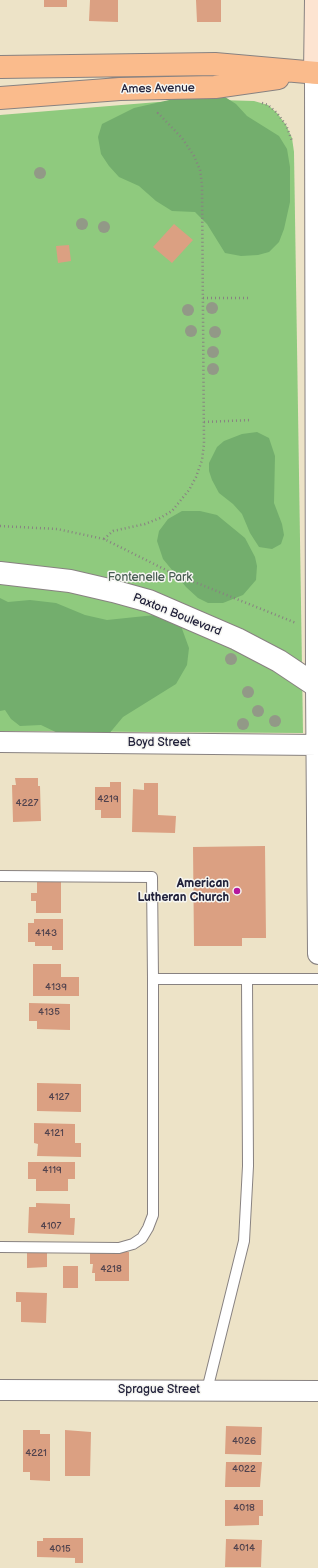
<!DOCTYPE html>
<html>
<head>
<meta charset="utf-8">
<style>
	body { margin:0 }
	canvas { display:block; background:#ede3c7 }
</style>
</head>
<body>
<canvas width="318" height="1568"></canvas>
<script>
const ctx = document.querySelector('canvas').getContext('2d');
ctx.lineJoin = 'round';
function fillPath(path, color) { ctx.fillStyle = color; ctx.fill(path, 'evenodd'); }
const toPath = rows => new Path2D(rows.map(r => 'M' + r).join(''));
function trace(path, color, width, dash) { ctx.strokeStyle = color; ctx.lineWidth = width; ctx.lineCap = dash ? 'butt' : 'round'; ctx.setLineDash(dash || []); ctx.stroke(path); }
function label(font, color, halo, rows, align = 'center') {
  ctx.font = font + ' "Balsamiq Sans",sans-serif'; ctx.lineWidth = 3; ctx.setLineDash([]); ctx.textBaseline = 'middle'; ctx.strokeStyle = halo; ctx.fillStyle = color; for (const [text, x, y, turn = 0] of rows) {
    ctx.save(); ctx.translate(x, y); ctx.rotate((+turn || 0) * Math.PI / 180); ctx.textAlign = isNaN(turn) ? turn : align; if (halo) ctx.strokeText(text, 0, 0); ctx.fillText(text, 0, 0); ctx.restore();
  }
}
const green = toPath([
	[218,100,254,101,268,105,277,113,286,125,292,138,294,152,303,733,0,731,0,115,158,102]
]);
const forest = toPath([
	[225,97,236,104,247,116,279,136,287,149,290,167,290,202,284,229,279,242,269,252,258,255,241,256,225,253,207,224,195,212,172,211,156,201,139,186,119,177,109,166,101,154,98,137,102,124,134,108,178,98],
	[257,432,269,438,275,456,274,503,282,524,284,535,281,544,272,549,259,547,250,533,242,514,233,504,219,493,212,480,209,471,209,463,217,447,224,441,242,434],
	[182,511,200,511,217,515,245,538,255,557,257,566,256,580,243,595,223,603,208,603,198,598,186,587,163,559,157,541,159,531,168,519],
	[0,598,8,602,30,600,56,603,85,615,107,620,155,615,181,626,189,648,187,665,176,684,123,717,108,735,66,737,41,725,20,726,11,719,5,710,0,711]
]);
const building = toPath([
	[44,0,67,0,67,7,44,7],
	[90,0,118,0,118,22,89,21],
	[196,0,221,0,221,22,197,22],
	[174,224,193,240,172,263,153,247],
	[69,245,71,261,58,263,56,246],
	[15,778,38,778,38,786,40,786,41,821,13,822,12,785,16,785],
	[110,782,121,782,121,818,101,818,101,810,95,810,95,787,110,787],
	[144,783,158,783,158,815,176,816,175,833,132,832,133,789,144,790],
	[265,846,266,938,242,938,242,946,194,946,193,847],
	[37,882,61,882,61,913,36,913,36,901,31,901,31,893,37,893],
	[34,919,63,919,63,950,52,950,52,946,35,946,35,942,28,942,28,923,34,923],
	[33,964,61,964,61,977,79,977,79,996,33,996],
	[29,1003,70,1004,70,1030,37,1029,37,1021,29,1021],
	[37,1083,81,1084,81,1112,37,1111],
	[34,1123,75,1124,75,1143,81,1143,81,1157,37,1156,38,1144,34,1143],
	[28,1162,75,1162,75,1179,68,1179,68,1191,36,1191,36,1179,28,1179],
	[36,1203,70,1204,70,1218,75,1218,74,1235,28,1233,29,1207,36,1207],
	[90,1252,129,1252,129,1281,95,1281,95,1273,92,1273,93,1264,90,1264],
	[27,1253,47,1253,47,1267,27,1268],
	[63,1266,78,1266,78,1288,63,1288],
	[16,1292,47,1293,46,1323,21,1322,21,1302,16,1302],
	[226,1426,262,1427,261,1455,225,1454],
	[23,1430,40,1430,40,1434,50,1434,50,1481,30,1480,30,1472,23,1472],
	[65,1430,91,1432,90,1476,65,1476],
	[226,1462,262,1462,260,1487,225,1487],
	[225,1500,263,1500,263,1516,259,1516,259,1525,225,1526],
	[43,1538,83,1538,83,1563,75,1563,75,1558,37,1557,37,1541,43,1541],
	[226,1539,262,1540,261,1567,225,1567]
]);
const path = toPath([
	[262,103,268,105,277,113,286,125,292,141],
	[203,298,250,298],
	[204,422,251,420],
	[0,526,57,529,104,539,172,573,296,623],
	[104,539,113,531,145,524,160,518,172,511,189,490,196,477,202,460,204,444,202,184,200,170,194,156,182,138,158,113,161,111]
]);
const service = toPath([
	[0,876,152,877,153,979,153,1215,148,1228,142,1238,133,1244,119,1248,0,1247],
	[153,979,318,979],
	[207,1390,244,1241,248,1166,247,979]
]);
const minor = toPath([
	[315,73,316,685,318,954],
	[0,742,318,745],
	[0,1390,318,1391]
]);
const tertiary = toPath([
	[0,573,70,581,113,591,149,601,237,639,279,661,318,687]
]);
const secondary = toPath([
	[315,73,316,0]
]);
const primary = toPath([
	[0,67,215,64,318,73],
	[0,98,120,89,215,87,278,78]
]);
const trees = [
	[40,173],
	[82,224],
	[104,227],
	[212,308],
	[188,310],
	[191,331],
	[215,332],
	[213,352],
	[213,369],
	[231,659],
	[248,692],
	[258,711],
	[275,721],
	[243,724]
];
const markers = [
	[237,891,4,"#b5179e"]
];
const numberNames = [
	["4219",108,799],
	["4227",27,803],
	["4143",46,933],
	["4139",56,987],
	["4135",49,1012],
	["4127",59,1097],
	["4121",54,1133],
	["4119",52,1170],
	["4107",51,1226],
	["4218",111,1269],
	["4026",244,1441],
	["4221",36,1453],
	["4022",244,1469],
	["4018",244,1508],
	["4014",244,1548],
	["4015",60,1549]
];
const streetNames = [
	["Ames Avenue",158,89,-1],
	["Paxton Boulevard",177,615,22],
	["Boyd Street",159,743],
	["Sprague Street",159,1390]
];
const parkNames = [
	["Fontenelle Park",150,578]
];
const poiNames = [
	["American",229,884],
	["Lutheran Church",229,898]
];
fillPath(green, '#8fca7e');
fillPath(forest, '#73ae6d');
fillPath(building, '#dba082');
trace(service, '#888281', 12);
trace(minor, '#888281', 22);
trace(tertiary, '#888281', 24);
trace(secondary, '#888281', 24);
trace(primary, '#888281', 24);
trace(path, '#888281', 2.5, [1, 3]);
trace(service, '#fff', 10);
trace(minor, '#fff', 20);
trace(tertiary, '#fff', 22);
trace(secondary, '#fde4d1', 22);
trace(primary, '#fabb8c', 22);
ctx.fillStyle = '#929987';
for (const [x, y] of trees) { ctx.beginPath(); ctx.arc(x, y, 6, 0, 2 * Math.PI); ctx.fill(); }
for (const [x, y, r, color] of markers) { const dot = new Path2D(); dot.arc(x, y, r, 0, 2 * Math.PI); ctx.fillStyle = color; ctx.fill(dot); trace(dot, '#f6f6f2', 1.5); }
label('10px', '#50424d', null, numberNames);
label('12px', '#22223b', '#f6f6f2', streetNames);
label('12px', '#485d52', '#f6f6f2', parkNames);
label('bold 12px', '#22223b', '#f6f6f2', poiNames, 'right');
</script>
</body>
</html>
